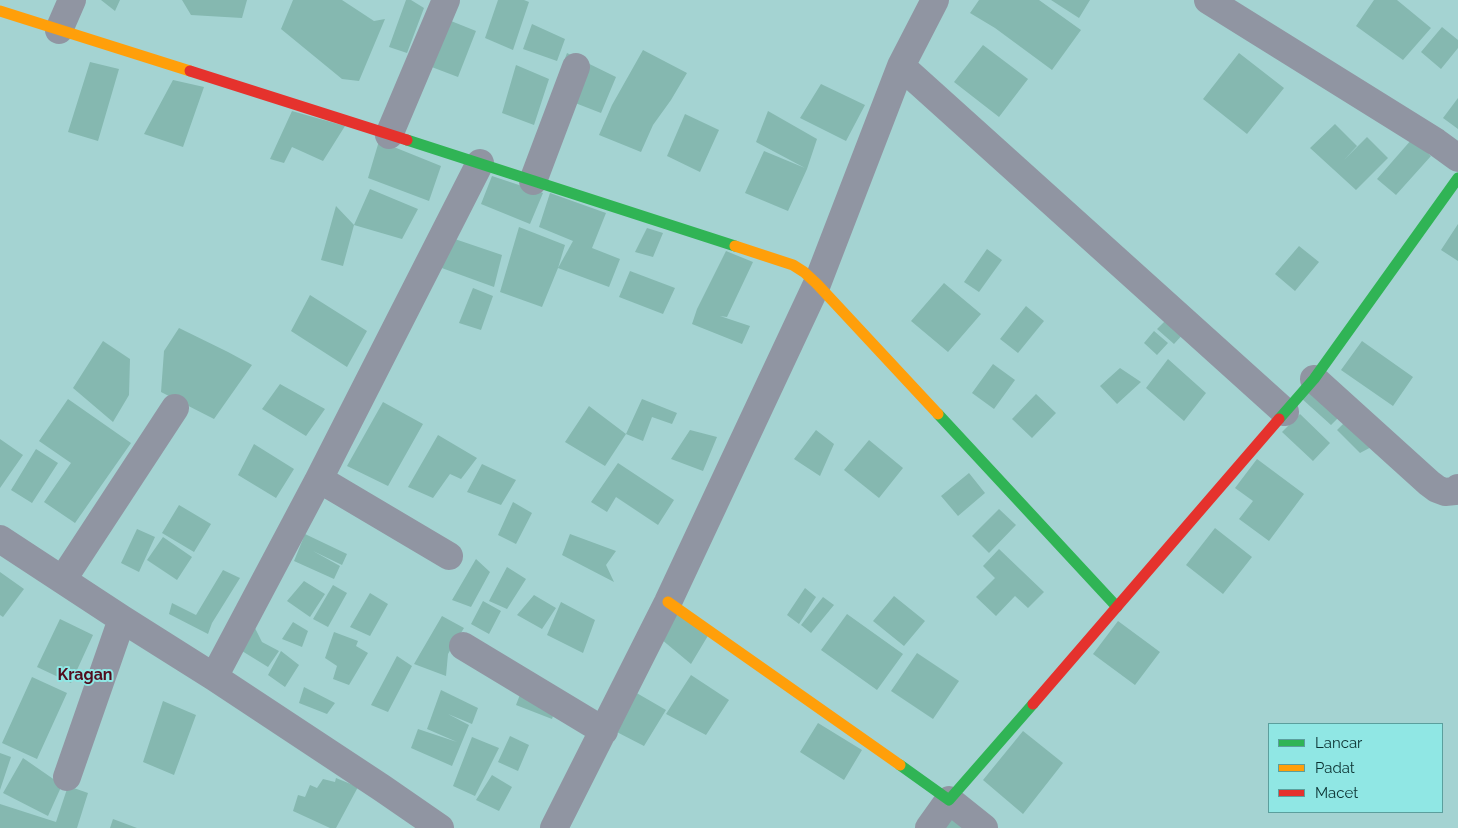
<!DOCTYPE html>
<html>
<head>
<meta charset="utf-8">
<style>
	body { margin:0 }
	#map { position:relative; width:1458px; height:828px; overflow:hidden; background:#a4d3d2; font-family:Raleway,sans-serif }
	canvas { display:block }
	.legend { position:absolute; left:1268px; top:723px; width:175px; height:90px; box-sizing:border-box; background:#90e7e4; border:1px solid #5b9f9d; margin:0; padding:6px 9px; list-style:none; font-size:15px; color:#0c3232 }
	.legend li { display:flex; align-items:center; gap:10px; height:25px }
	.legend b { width:25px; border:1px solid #5b9f9d }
</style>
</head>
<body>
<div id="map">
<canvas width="1458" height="828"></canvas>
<ul class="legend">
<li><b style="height:6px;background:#30b455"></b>Lancar</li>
<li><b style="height:6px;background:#ff9f0a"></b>Padat</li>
<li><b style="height:6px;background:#e5322d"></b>Macet</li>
</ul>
</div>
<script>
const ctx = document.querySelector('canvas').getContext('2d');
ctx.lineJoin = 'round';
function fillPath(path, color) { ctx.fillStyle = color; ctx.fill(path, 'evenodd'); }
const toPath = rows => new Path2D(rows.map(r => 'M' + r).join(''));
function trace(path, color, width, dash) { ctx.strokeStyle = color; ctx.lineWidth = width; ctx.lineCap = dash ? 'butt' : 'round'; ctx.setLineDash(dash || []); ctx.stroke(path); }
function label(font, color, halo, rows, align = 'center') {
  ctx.font = font + ' Raleway,sans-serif'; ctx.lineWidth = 4; ctx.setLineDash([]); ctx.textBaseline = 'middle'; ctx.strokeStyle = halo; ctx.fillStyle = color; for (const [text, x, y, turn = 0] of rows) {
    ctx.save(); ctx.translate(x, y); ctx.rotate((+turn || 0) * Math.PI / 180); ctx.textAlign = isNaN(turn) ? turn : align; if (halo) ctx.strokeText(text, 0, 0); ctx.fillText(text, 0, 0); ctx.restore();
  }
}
const building = toPath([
	[101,0,120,0,115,11],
	[182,0,247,0,242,18,191,15],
	[293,0,342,0,374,21,385,19,359,81,342,79,281,29],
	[406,0,411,0,424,8,407,53,389,47],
	[498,0,524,0,529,2,513,50,485,38],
	[979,0,1039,0,1081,30,1052,70,995,28,970,13],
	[1051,0,1090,0,1079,18],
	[1374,0,1397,0,1431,28,1403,60,1356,26],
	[446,19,476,31,458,77,429,66],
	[532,24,565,39,557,61,523,49],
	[1442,27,1458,40,1458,48,1441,69,1421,52],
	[983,45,1028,79,999,117,954,82],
	[643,50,687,73,671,100,653,125,641,152,599,135,612,105],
	[567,53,616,77,601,113,552,94],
	[1239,53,1284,88,1247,134,1203,99],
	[90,62,119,69,98,141,68,132],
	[516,65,549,79,534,125,502,113],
	[173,80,204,87,183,147,144,134],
	[821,84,865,105,846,141,800,118],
	[1458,98,1458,129,1443,118],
	[292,111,345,126,323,161,292,147,284,163,270,159],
	[768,111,817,139,807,169,788,211,745,193,764,151,805,168,756,142],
	[685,114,719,130,700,172,667,156],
	[1335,124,1357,146,1344,160,1367,137,1388,158,1356,190,1310,148],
	[1412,139,1431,156,1396,195,1377,179],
	[379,141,441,166,429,201,368,178],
	[492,176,543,193,530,224,481,204],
	[370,189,418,209,402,239,354,225],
	[550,193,606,213,592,248,620,259,609,287,558,268,542,307,500,292,519,227,565,245,558,268,573,241,539,227],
	[336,206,354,225,343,266,321,260],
	[1458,224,1458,261,1441,250],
	[647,228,663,233,653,257,635,252],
	[443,235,502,255,494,287,439,267],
	[1299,246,1319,262,1295,291,1275,274],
	[987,249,1002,260,979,292,964,282],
	[726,251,753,262,727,317,720,316,750,326,742,344,692,324,697,309],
	[630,271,675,288,663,314,619,297],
	[944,283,981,314,948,352,911,321],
	[473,288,493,296,481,330,459,323],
	[310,295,367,331,347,367,291,331],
	[1026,306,1044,321,1018,353,1000,339],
	[1169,317,1185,332,1174,344,1157,329],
	[179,328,228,352,252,365,214,419,161,392,164,351],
	[1154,331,1168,343,1157,355,1144,343],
	[103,341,130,359,129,395,113,422,73,388],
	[1362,341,1413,377,1393,406,1341,370],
	[1168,359,1206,393,1184,421,1146,388],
	[993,364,1015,380,994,409,972,393],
	[1120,368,1141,382,1117,404,1100,386],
	[280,384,325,409,306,436,262,409],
	[1314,384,1344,412,1331,425,1301,398],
	[1036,394,1056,413,1032,438,1012,419],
	[68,399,131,443,75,523,44,502,71,463,39,441],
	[642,399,677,413,672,424,652,417,643,441,626,434],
	[383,402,423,424,388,486,347,466],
	[589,406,626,434,605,466,565,442],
	[1300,414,1330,443,1313,461,1282,432],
	[1350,417,1377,444,1360,453,1337,430],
	[690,430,717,437,703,471,671,459],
	[816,430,834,444,820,476,794,459],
	[438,435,477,458,461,479,450,474,433,498,408,487],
	[0,439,23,455,0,488],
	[869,440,903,468,879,498,844,470],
	[254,444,294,469,276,498,238,475],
	[36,449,58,463,32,503,11,490],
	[1257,459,1304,494,1269,541,1239,519,1253,501,1235,488],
	[618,463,674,500,658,525,616,497,607,512,591,502],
	[482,464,516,480,501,505,467,492],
	[969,473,985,493,958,516,941,496],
	[513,502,532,513,516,544,498,535],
	[179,505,211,524,194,552,162,533],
	[999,509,1016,525,989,553,972,536],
	[1215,528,1252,557,1223,594,1186,565],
	[137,529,155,537,139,572,121,563],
	[305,534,347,554,342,565,313,551,340,566,334,579,294,561],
	[570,534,616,551,606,565,614,582,562,555],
	[163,537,192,557,177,580,147,560],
	[999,549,1044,592,1028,608,1015,596,996,616,976,597,995,578,983,566],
	[476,559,490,572,471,607,452,600],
	[507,567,526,579,507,609,489,601],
	[223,570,240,578,212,623,208,634,169,614,172,603,196,615],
	[0,572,24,589,3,617,0,615],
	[304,581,325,594,310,617,287,601],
	[333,585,347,593,328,627,313,619],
	[805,588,816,597,799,624,787,615],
	[370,593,388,604,370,636,350,627],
	[534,595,556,608,542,629,517,615],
	[894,596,925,621,904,646,873,621],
	[823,597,834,605,811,633,801,625],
	[483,601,501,611,489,634,471,624],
	[561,602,595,620,583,653,547,635],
	[673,610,709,634,691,664,655,634],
	[847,614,903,654,877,690,821,650],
	[442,616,464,628,448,654,446,676,414,664],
	[60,619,93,635,71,683,37,667],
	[1118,621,1160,652,1135,685,1093,654],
	[293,622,308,631,302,647,282,639],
	[255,628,262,642,279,651,268,667,242,651],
	[334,632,358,641,356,646,368,653,349,685,333,679,337,666,325,658],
	[281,651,299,665,285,687,268,675],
	[917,653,959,681,933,719,891,691],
	[397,656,412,666,388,712,371,705],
	[691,675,729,700,706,735,666,714],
	[32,677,67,693,37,759,2,743],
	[526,679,559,697,552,719,516,705],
	[304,687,335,703,327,714,299,703],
	[628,688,666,710,644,746,609,728],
	[441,690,478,708,472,724,448,714,469,725,452,766,411,748,418,729,457,742,427,729],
	[163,701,196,715,174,775,143,762],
	[818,723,862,750,844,780,800,752],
	[1023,731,1063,763,1023,814,983,780],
	[510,736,529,745,518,771,498,762],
	[472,737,499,748,475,796,453,786],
	[0,753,11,757,0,790],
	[23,758,62,785,48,816,3,793],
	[492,775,512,787,499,811,476,800],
	[336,778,358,787,336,828,330,828,293,811,298,795,305,797,310,785,317,788,323,779,335,782],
	[68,786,88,793,77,828,0,828,0,804,56,822],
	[954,811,973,828,940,828],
	[113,819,137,828,110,828]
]);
const street = toPath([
	[1208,0,1436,142,1458,158],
	[59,30,72,0],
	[901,66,1285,412],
	[389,135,446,0],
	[533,181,576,67],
	[1314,379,1429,483,1437,489,1445,492,1455,491,1458,488],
	[319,479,449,556],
	[0,539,122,619,214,677,382,788,440,828],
	[63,579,175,408],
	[463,646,604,731],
	[214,677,319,479,480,163],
	[67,777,122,619],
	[554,828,668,602,817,284,901,66,935,0],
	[929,828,949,800,984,828]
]);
const fast = toPath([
	[407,140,735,246],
	[938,414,1117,607],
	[1279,419,1314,379,1458,178],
	[900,765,949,800,1033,704]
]);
const slow = toPath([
	[0,11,190,71],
	[735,246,793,265,804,272,817,284,938,414],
	[668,602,900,765]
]);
const jam = toPath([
	[190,71,407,140],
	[1033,704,1279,419]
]);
const quarterNames = [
	["Kragan",85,675]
];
fillPath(building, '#85b8b0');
trace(street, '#9095a2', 28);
trace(fast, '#30b455', 11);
trace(slow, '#ff9f0a', 11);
trace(jam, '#e5322d', 11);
label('bold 16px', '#520c1d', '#90e7e4', quarterNames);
</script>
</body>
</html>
